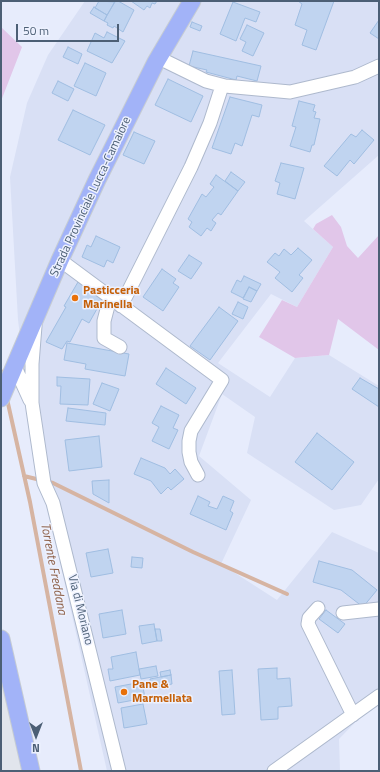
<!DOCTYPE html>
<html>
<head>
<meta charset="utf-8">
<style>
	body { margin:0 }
	#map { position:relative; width:380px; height:772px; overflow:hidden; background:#e7ecfc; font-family:"Titillium Web",sans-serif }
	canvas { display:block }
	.frame { position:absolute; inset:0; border:2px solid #4c5f75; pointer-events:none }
	.north { position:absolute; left:16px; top:716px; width:40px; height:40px; -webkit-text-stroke:3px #edf1fe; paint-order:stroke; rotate:180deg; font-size:11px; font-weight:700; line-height:16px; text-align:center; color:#4c5f75 }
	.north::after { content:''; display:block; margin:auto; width:14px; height:18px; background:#4c5f75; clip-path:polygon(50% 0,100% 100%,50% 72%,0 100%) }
	.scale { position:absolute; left:16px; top:24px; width:103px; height:18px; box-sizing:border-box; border:2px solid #4c5f75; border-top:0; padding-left:5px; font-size:12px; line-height:14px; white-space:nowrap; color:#4c5f75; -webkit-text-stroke:3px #edf1fe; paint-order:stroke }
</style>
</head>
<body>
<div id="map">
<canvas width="380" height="772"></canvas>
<div class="frame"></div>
<div class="north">N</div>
<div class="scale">50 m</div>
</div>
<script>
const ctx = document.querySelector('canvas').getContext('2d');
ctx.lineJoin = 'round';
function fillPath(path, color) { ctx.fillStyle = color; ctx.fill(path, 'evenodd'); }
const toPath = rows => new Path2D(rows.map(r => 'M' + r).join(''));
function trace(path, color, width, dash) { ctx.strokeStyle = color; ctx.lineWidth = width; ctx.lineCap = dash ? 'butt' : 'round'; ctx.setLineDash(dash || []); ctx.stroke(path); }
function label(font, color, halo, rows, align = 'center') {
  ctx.font = font + ' "Titillium Web",sans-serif'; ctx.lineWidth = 3; ctx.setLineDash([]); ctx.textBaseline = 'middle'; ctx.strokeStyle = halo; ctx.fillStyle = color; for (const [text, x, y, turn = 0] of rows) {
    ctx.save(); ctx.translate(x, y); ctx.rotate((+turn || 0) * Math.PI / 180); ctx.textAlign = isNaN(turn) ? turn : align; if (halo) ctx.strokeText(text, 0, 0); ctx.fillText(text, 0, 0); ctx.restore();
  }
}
const residential = toPath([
	[85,1,379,1,379,155,304,221,333,247,297,307,271,294,218,363,270,397,295,358,329,355,379,386,379,479,361,505,334,510,247,453,255,417,222,394,199,456,251,500,221,564,277,600,332,532,379,553,379,698,339,739,340,771,107,771,35,451,18,320,10,177,27,103,48,55]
]);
const industrial = toPath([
	[1,664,28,771,1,771]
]);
const green = toPath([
	[1,27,22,47,1,101],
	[332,215,341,227,347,246,358,258,379,235,379,350,338,319,329,355,295,358,259,337,282,300,297,307,333,247,313,229,316,224]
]);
const stream = toPath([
	[1,371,3,378],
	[7,399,30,502,81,771],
	[24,476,53,483,193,552,287,594]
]);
const building = toPath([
	[99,1,115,2,107,15,95,8,99,1],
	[118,1,134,10,123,32,114,26,113,28,107,25,108,23,104,21,115,1,118,1],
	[131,1,157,1,155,4,152,3,150,8,147,6,144,10,131,1],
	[298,1,334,1,316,50,302,45,307,30,295,25,302,4,298,1],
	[233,2,260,12,256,22,245,18,236,41,220,34,233,2],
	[94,7,107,15,104,21,90,13,94,7],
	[379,20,379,39,370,33,379,20],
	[192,22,202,26,200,31,190,27,192,22],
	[247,25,264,33,253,56,242,51,246,42,240,39,247,25],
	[107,32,125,41,112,63,87,51,95,33,104,38,107,32],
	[68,47,82,54,78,64,63,57,68,47],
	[193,51,261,66,257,81,237,76,236,80,206,72,207,70,189,66,193,51],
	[85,63,106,73,96,96,74,86,85,63],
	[168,79,203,96,191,122,155,105,168,79],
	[58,81,74,89,68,101,52,93,58,81],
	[230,97,262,105,259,117,252,115,242,146,235,143,231,154,212,148,230,97],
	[299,101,315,105,313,111,316,112,314,118,320,119,314,145,312,145,310,152,290,146,296,127,292,126,299,101],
	[73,110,105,125,90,155,58,140,73,110],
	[362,130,374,140,354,164,350,160,337,176,324,166,351,134,356,137,362,130],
	[134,132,155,141,144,164,123,155,134,132],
	[281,163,304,168,295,199,277,194,280,183,275,181,281,163],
	[231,172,245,182,238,191,225,181,231,172],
	[216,175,238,191,221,215,218,213,212,220,216,223,211,231,207,228,201,236,189,227,192,222,188,219,202,194,206,197,214,187,210,184,216,175],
	[96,236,120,247,113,263,107,260,104,267,82,257,87,245,91,247,96,236],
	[298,248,312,260,299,275,303,278,292,292,275,278,280,272,267,262,275,253,279,256,284,249,291,255,298,248],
	[189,255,202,263,191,279,178,271,189,255],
	[162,269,176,279,173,283,179,287,163,311,143,297,162,269],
	[244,276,261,284,257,291,249,287,243,298,231,292,237,280,241,282,244,276],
	[78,282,102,300,89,323,82,319,70,342,67,341,62,349,46,342,66,307,64,306,78,282],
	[249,287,257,291,251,302,243,299,249,287],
	[238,302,248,307,243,319,232,314,238,302],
	[219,307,238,321,210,360,190,346,219,307],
	[67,343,129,354,125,376,85,369,86,364,64,360,67,343],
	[166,368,196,388,186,404,156,384,166,368],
	[57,377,90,379,88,405,60,404,61,386,57,386,57,377],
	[360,378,379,389,379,407,352,389,360,378],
	[102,383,119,389,110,411,93,404,102,383],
	[161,406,179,415,173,428,178,430,169,449,152,441,159,427,152,423,161,406],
	[68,408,106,413,105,425,66,421,68,408],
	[317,433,354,462,332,490,295,462,317,433],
	[99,436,102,467,69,471,65,440,99,436],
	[141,458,165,468,170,474,175,469,184,479,171,490,168,487,161,494,151,481,134,474,141,458],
	[109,480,109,503,93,494,92,481,109,480],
	[198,496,210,502,208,506,217,509,223,496,234,501,230,511,233,513,226,530,190,514,198,496],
	[108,549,113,573,91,577,86,553,108,549],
	[132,557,143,558,142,568,131,567,132,557],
	[319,561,352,570,377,590,363,607,341,590,313,582,319,561],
	[122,610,126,634,103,638,99,614,122,610],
	[326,610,345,624,338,633,319,619,326,610],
	[154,624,157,641,142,644,139,626,154,624],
	[155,629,160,629,162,641,157,641,155,629],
	[136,652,140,675,110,681,108,669,113,669,111,657,136,652],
	[156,666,158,676,141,679,139,669,156,666],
	[277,668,277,679,290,678,292,706,278,707,278,719,261,720,258,669,277,668],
	[170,670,171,675,161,677,160,672,170,670],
	[232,670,235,714,222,715,219,671,232,670],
	[171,675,172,684,151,688,150,679,171,675],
	[142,682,145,698,118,703,115,687,142,682],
	[143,704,147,724,124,728,121,708,143,704]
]);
const minor = toPath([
	[159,58,206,81,225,86,290,92,355,77,379,66],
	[60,260,222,380,191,431,189,441,189,452,191,462,198,475],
	[110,298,104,321,104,338,120,347],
	[121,306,191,167,210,123,222,86],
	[35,326,32,364,32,403,44,483,53,503,119,771],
	[15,367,30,400],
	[318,608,309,618,308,624,353,715],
	[343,613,379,609],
	[274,771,379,696]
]);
const major = toPath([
	[1,398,60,260,97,180,156,62,192,1],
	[1,639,31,771]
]);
const markers = [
	[75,298,4,"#e8710a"],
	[124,692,4,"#e8710a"]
];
const streetNames = [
	["Strada Provinciale Lucca-Camaiore",91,197,-65],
	["Via di Moriano",80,610,76]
];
const foodNames = [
	["Pasticceria",83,291],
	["Marinella",83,305],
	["Pane &",132,685],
	["Marmellata",132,699]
];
const waterNames = [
	["Torrente Freddana",53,569,79]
];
fillPath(residential, '#d9e0f5');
fillPath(industrial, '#e1e5ec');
fillPath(green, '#e1c6e9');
trace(stream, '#d6b4a2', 4);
fillPath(building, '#c0d4f0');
trace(building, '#a0bee2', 1);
trace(minor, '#aeb9cd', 15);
trace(major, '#c6ccd3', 19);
trace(minor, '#fff', 13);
trace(major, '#a2b3f8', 17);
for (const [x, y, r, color] of markers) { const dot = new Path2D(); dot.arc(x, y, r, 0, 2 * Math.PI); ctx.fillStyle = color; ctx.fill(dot); trace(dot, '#edf1fe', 1.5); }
label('12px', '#4c5f75', '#edf1fe', streetNames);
label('bold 12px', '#c56008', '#edf1fe', foodNames, 'left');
label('italic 13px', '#8e614a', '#edf1fe', waterNames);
</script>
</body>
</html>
